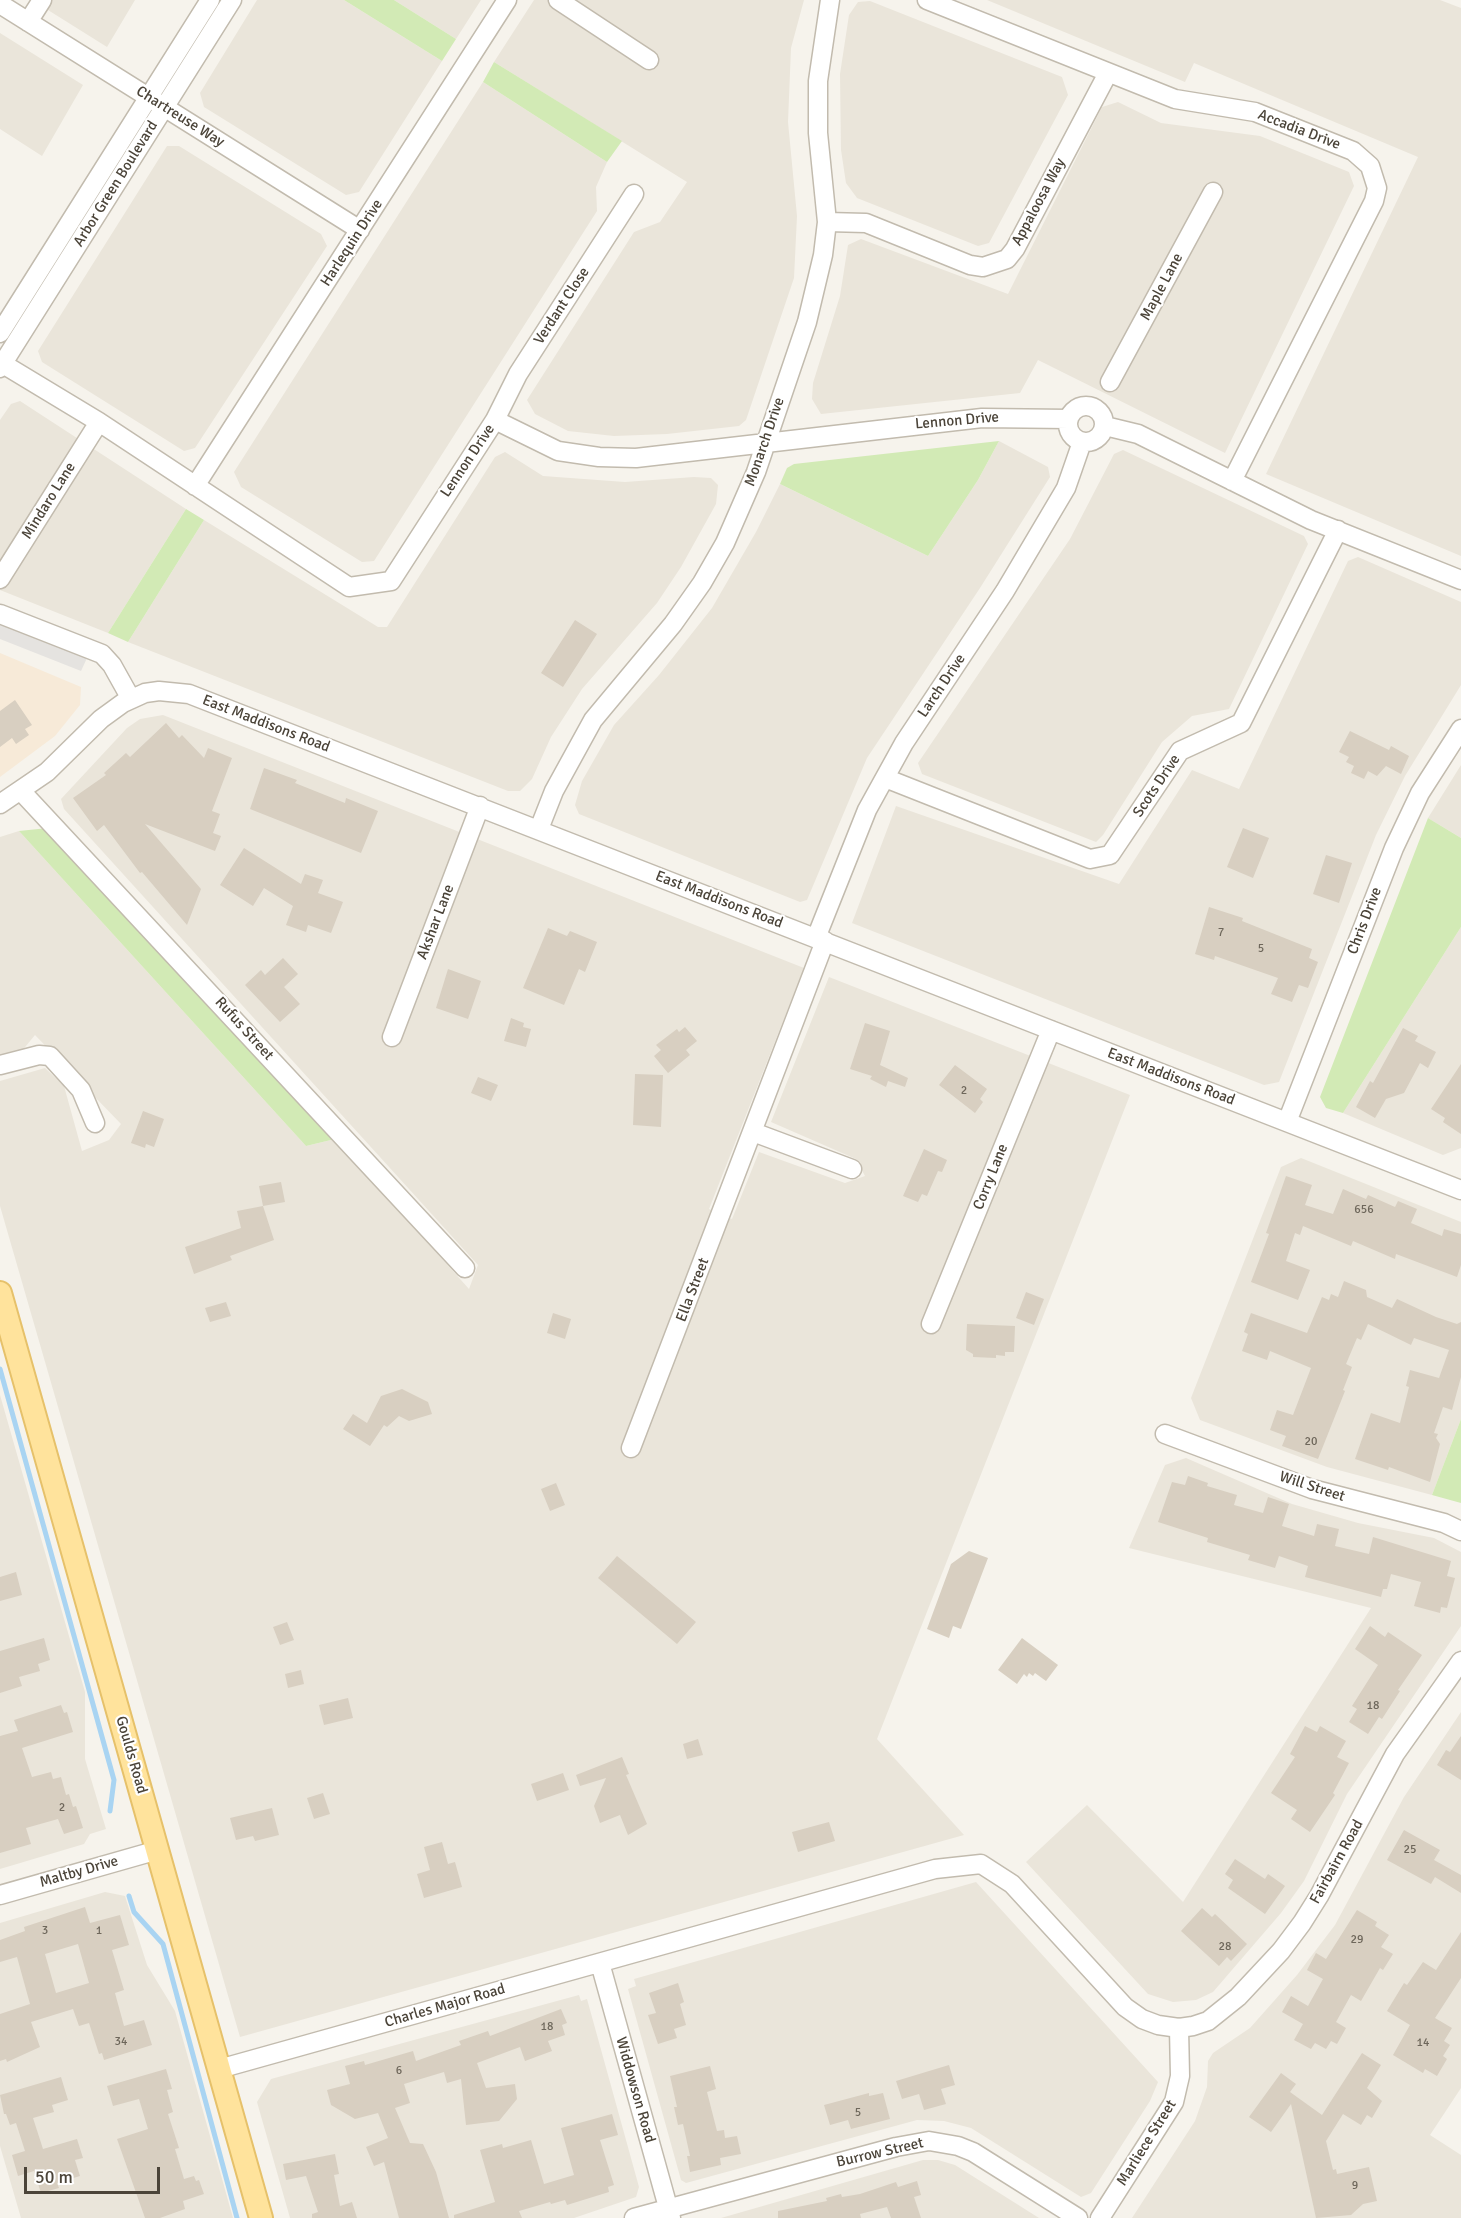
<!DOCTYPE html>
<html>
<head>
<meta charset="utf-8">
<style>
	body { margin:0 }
	#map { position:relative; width:1461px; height:2218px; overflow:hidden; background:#f6f3ec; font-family:Signika,sans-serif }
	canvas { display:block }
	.scale { position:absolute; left:24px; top:2167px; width:136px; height:27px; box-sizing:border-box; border:3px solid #4b4439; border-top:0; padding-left:8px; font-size:18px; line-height:21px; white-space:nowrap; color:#4b4439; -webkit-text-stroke:4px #fff; paint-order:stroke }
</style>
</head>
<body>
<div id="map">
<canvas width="1461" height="2218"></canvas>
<div class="scale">50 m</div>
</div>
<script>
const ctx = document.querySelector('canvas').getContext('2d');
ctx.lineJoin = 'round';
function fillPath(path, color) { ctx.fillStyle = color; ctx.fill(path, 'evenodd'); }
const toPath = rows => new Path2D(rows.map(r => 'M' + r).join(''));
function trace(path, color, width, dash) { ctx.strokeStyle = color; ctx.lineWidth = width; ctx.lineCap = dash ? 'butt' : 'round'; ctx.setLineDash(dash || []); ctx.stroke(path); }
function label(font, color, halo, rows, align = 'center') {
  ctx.font = font + ' Signika,sans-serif'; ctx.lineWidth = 4.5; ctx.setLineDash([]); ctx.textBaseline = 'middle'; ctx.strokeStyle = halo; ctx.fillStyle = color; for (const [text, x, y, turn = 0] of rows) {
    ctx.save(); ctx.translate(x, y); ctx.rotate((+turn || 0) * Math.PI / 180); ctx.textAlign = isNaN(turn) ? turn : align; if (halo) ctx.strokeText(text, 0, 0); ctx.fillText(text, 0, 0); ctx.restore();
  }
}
const residential = toPath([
	[32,0,135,0,107,47],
	[257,0,344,0,442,61,359,192,346,195,204,107,200,93],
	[394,0,481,0,456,39],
	[534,0,804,0,791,48,788,122,797,216,794,278,746,420,739,426,667,434,614,436,568,431,535,414,527,400,634,232,660,222,687,182,494,62],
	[987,0,1440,0,1461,8,1461,556,1266,474,1418,157,1194,63,1185,82],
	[870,1,1062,77,1068,95,989,243,978,246,857,198,846,183,841,150,840,74,849,15,858,2],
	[0,33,83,85,42,156,0,129],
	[483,82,607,162,596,187,597,211,374,561,362,562,241,487,234,472],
	[1118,102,1161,123,1260,136,1349,172,1354,186,1225,453,1038,360,1020,393,821,414,812,399,813,383,840,296,848,245,861,239,1008,294,1102,107],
	[167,146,179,146,321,234,327,246,195,448,184,451,42,362,38,351],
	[20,401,186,509,108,633,0,590,0,420,11,404],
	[999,441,1048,467,1050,477,980,588,867,758,807,900,800,902,579,814,575,805,582,781,614,725,659,675,712,608,756,532,780,484,928,556,978,480],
	[1123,450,1304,536,1308,544,1229,709,1192,716,1162,742,1103,835,1096,842,922,774,918,763,1070,539,1114,454],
	[505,452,543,476,625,482,694,477,711,478,718,485,716,504,681,567,657,603,582,689,551,737,532,779,520,791,508,791,128,642,204,520,378,627,387,627,495,457],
	[1358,557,1461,602,1461,685,1405,776,1376,835,1279,1082,1264,1085,852,923,896,806,1119,884,1192,770,1239,789,1348,561],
	[163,715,804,968,709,1209,732,1219,759,1152,845,1183,865,1176,856,1159,771,1122,829,977,1130,1095,877,1739,964,1835,240,2037,0,1206,0,1081,45,1068,64,1086,82,1151,109,1140,121,1124,35,1035,21,1052,0,1058,0,837,19,831,306,1146,335,1139,469,1289,478,1265,64,809,61,799,127,728,140,719],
	[1461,765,1461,838,1428,818],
	[1461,927,1461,1148,1443,1155,1343,1113],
	[1301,1158,1461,1222,1461,1419,1432,1495,1327,1467,1200,1420,1191,1398,1281,1167],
	[0,1395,85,1692,85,1759,106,1829,90,1834,84,1844,0,1869],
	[1186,1458,1292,1504,1358,1523,1434,1538,1461,1552,1461,1626,1347,1794,1304,1881,1281,1913,1213,1992,1196,2000,1173,2002,1148,1994,1026,1862,1087,1805,1183,1902,1371,1608,1129,1548,1165,1465],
	[1461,1712,1461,2088,1430,2135,1461,2155,1461,2218,1132,2218,1195,2121,1207,2087,1208,2061,1213,2053,1250,2028,1297,1975,1335,1925,1404,1797],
	[976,1882,1158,2082,1150,2101,1091,2193,1081,2197,971,2128,944,2121,917,2120,686,2183,681,2180,628,1989,636,1986,634,1979],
	[105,1892,125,1896,147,1965,175,2011,233,2218,21,2218,0,2146,0,1923],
	[579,1995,581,2001,587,1999,639,2187,636,2197,574,2218,290,2218,257,2102,271,2079],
	[923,2160,938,2160,955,2165,1039,2218,721,2218]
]);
const commercial = toPath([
	[0,653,81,687,80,705,55,736,0,777]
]);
const green = toPath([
	[344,0,394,0,456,39,442,61],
	[494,62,622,141,607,162,483,82],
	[999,441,978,480,928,556,780,484,787,468,794,464],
	[186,509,204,520,128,642,108,633],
	[1428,818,1461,838,1461,927,1343,1113,1326,1108,1320,1097],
	[48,828,335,1139,306,1146,19,831],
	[1461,1419,1461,1503,1432,1495]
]);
const parking = toPath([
	[0,624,87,658,81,671,0,639]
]);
const stream = toPath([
	[0,1369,114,1780,110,1811],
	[129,1896,134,1912,163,1944,237,2218]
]);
const building = toPath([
	[575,620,597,634,563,687,541,673],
	[15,700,32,725,25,729,29,735,16,744,12,738,0,747,0,711],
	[166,723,179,738,182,735,204,758,208,748,232,758,212,811,220,814,213,833,221,836,215,851,145,824,201,889,187,925,142,872,140,873,104,825,97,831,73,798,106,775,104,773,126,753,130,757],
	[1350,731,1389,750,1391,746,1409,756,1401,774,1386,766,1377,776,1368,771,1364,779,1351,773,1354,766,1346,762,1349,757,1339,752],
	[264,768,297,780,295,783,345,803,346,798,378,811,361,853,250,809],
	[1243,828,1269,838,1253,878,1227,867],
	[244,848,301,884,305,874,323,880,318,893,343,902,331,933,308,925,306,932,286,925,293,906,264,888,253,906,220,885],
	[1326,855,1352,863,1339,903,1313,894],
	[1209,907,1243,918,1242,921,1312,949,1309,958,1318,962,1308,988,1299,985,1292,1002,1271,994,1278,978,1215,956,1214,960,1195,954],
	[548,928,567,936,570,931,597,942,585,972,579,969,564,1005,523,988],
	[283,958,298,974,284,987,300,1004,280,1022,245,985,261,970,265,975],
	[448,969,481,981,468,1019,436,1008],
	[511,1018,524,1023,523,1027,531,1029,526,1047,504,1041],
	[865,1023,890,1031,880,1065,908,1078,905,1087,888,1081,886,1087,870,1079,872,1076,850,1069],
	[685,1027,697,1041,686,1050,690,1055,668,1073,654,1056,661,1050,656,1045,677,1029,679,1032],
	[1403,1028,1418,1036,1415,1041,1436,1052,1428,1068,1420,1063,1404,1093,1386,1099,1375,1118,1356,1107,1370,1081,1373,1083],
	[1461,1064,1461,1134,1443,1122,1445,1118,1431,1109],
	[955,1065,987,1089,980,1099,983,1102,975,1113,939,1085],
	[635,1074,663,1075,661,1127,633,1125],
	[478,1077,498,1085,491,1101,471,1093],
	[143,1111,164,1119,154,1147,146,1144,145,1148,131,1143],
	[924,1149,947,1160,942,1172,938,1171,927,1196,922,1194,918,1202,903,1196],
	[1286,1176,1312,1185,1305,1205,1333,1214,1343,1189,1366,1199,1368,1195,1395,1207,1398,1201,1417,1209,1411,1223,1442,1236,1444,1229,1461,1234,1461,1265,1457,1277,1396,1254,1395,1259,1353,1241,1351,1246,1303,1226,1300,1235,1295,1233,1286,1261,1310,1270,1298,1300,1251,1282,1269,1234,1266,1233],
	[281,1182,285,1202,263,1206,274,1240,230,1256,232,1260,194,1274,185,1247,241,1228,237,1211,263,1206,259,1186],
	[1344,1281,1366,1290,1367,1297,1392,1308,1397,1299,1436,1317,1457,1324,1461,1322,1461,1377,1452,1410,1443,1407,1434,1433,1438,1434,1436,1438,1440,1444,1430,1482,1389,1467,1388,1470,1355,1459,1371,1413,1400,1423,1409,1387,1406,1386,1410,1370,1439,1378,1449,1350,1414,1338,1411,1345,1368,1324,1361,1340,1357,1338,1346,1364,1352,1367,1343,1390,1345,1391,1318,1459,1282,1446,1286,1436,1270,1430,1277,1410,1293,1415,1311,1368,1270,1351,1267,1360,1242,1351,1248,1334,1244,1332,1251,1313,1307,1333,1322,1297,1329,1300,1331,1294,1338,1297],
	[1026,1292,1044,1299,1034,1325,1016,1318],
	[226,1302,231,1316,210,1322,205,1308],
	[553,1313,571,1319,565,1339,547,1333],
	[967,1324,1015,1326,1014,1352,1005,1352,1005,1356,996,1355,996,1358,973,1357,973,1354,966,1350],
	[402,1389,428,1402,432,1414,409,1421,399,1416,387,1427,384,1425,370,1446,343,1429,353,1414,367,1423,381,1396],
	[1188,1476,1208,1483,1207,1486,1237,1495,1234,1505,1263,1513,1268,1497,1289,1504,1282,1526,1314,1536,1317,1524,1339,1529,1335,1546,1369,1554,1373,1537,1451,1561,1447,1576,1455,1578,1447,1608,1441,1607,1440,1613,1414,1606,1421,1582,1391,1574,1387,1589,1383,1589,1381,1597,1305,1577,1308,1566,1279,1556,1275,1568,1248,1560,1250,1555,1207,1542,1208,1538,1158,1522,1172,1482,1185,1485],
	[556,1483,565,1505,550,1511,541,1489],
	[969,1551,988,1558,961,1629,953,1626,949,1638,927,1629,951,1564],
	[617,1556,696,1622,677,1644,598,1578],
	[16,1572,22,1595,0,1601,0,1577],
	[287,1622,294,1640,280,1645,273,1627],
	[1370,1626,1385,1637,1388,1632,1422,1655,1398,1690,1400,1691,1382,1719,1379,1717,1368,1734,1349,1722,1357,1709,1352,1706,1378,1665,1355,1649],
	[44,1638,50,1660,38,1664,40,1671,19,1677,22,1686,0,1693,0,1651],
	[1022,1638,1058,1665,1046,1681,1035,1673,1033,1676,1029,1673,1027,1677,1024,1674,1017,1684,998,1670],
	[301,1670,304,1684,288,1688,285,1674],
	[348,1698,353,1718,324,1725,319,1705],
	[61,1705,64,1713,67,1712,73,1732,22,1748,32,1777,51,1772,53,1779,61,1777,66,1795,69,1794,73,1807,76,1806,83,1828,64,1834,58,1819,26,1828,31,1844,0,1853,0,1736,18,1731,14,1720],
	[1305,1726,1317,1732,1320,1726,1346,1741,1337,1757,1349,1763,1333,1793,1335,1795,1310,1832,1291,1819,1297,1810,1271,1793,1295,1757,1290,1754],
	[1461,1736,1461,1780,1437,1765,1446,1750,1450,1752],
	[698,1739,703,1755,687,1759,683,1744],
	[622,1757,629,1774,626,1775,647,1824,628,1835,620,1815,600,1823,594,1806,606,1778,580,1786,576,1775],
	[563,1773,569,1790,537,1801,531,1784],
	[323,1793,330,1814,314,1819,307,1798],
	[272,1808,279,1835,255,1841,253,1836,236,1840,230,1818],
	[829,1822,835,1841,798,1852,792,1832],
	[1404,1830,1440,1850,1434,1860,1461,1875,1461,1893,1435,1877,1431,1884,1387,1860],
	[442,1842,448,1864,455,1862,462,1887,424,1898,417,1874,430,1870,424,1847],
	[1235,1859,1265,1879,1268,1874,1285,1886,1265,1914,1228,1888,1233,1880,1225,1874],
	[85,1907,90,1923,120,1915,129,1945,112,1950,124,1990,115,1993,124,2026,144,2020,152,2045,104,2060,102,2053,99,2054,89,2023,79,2026,73,2009,31,2022,40,2047,7,2062,6,2059,0,2061,0,2014,30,2004,17,1957,0,1962,0,1940,25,1931,24,1927],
	[78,1944,89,1983,56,1993,45,1954],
	[1202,1908,1212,1917,1215,1914,1247,1944,1231,1961,1227,1957,1219,1966,1181,1931],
	[1357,1910,1377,1922,1375,1926,1389,1935,1381,1947,1393,1954,1383,1970,1380,1968,1361,2001,1351,1995,1336,2022,1346,2028,1337,2044,1331,2041,1326,2049,1315,2043,1311,2049,1294,2040,1303,2024,1282,2012,1291,1996,1308,2006,1323,1979,1307,1970,1316,1953,1326,1959],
	[1461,1932,1461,1978,1435,2018,1452,2028,1444,2041,1450,2045,1443,2056,1447,2059,1437,2076,1425,2069,1423,2073,1393,2055,1410,2025,1387,2011,1404,1983,1407,1985,1423,1962,1436,1970],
	[678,1983,684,2002,680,2004,686,2025,674,2029,677,2038,658,2044,648,2015,656,2013,649,1993],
	[561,2009,567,2023,562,2025,565,2035,548,2041,552,2051,525,2061,520,2047,477,2063,486,2088,515,2084,517,2099,499,2121,466,2125,461,2079,447,2083,444,2072,404,2084,410,2103,395,2108,410,2143,423,2144,436,2172,449,2218,399,2218,384,2162,374,2166,366,2147,388,2138,378,2113,355,2119,331,2105,327,2090,350,2084,345,2066,364,2061,365,2065,413,2051,416,2061,461,2045,459,2041,488,2031,490,2036],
	[1362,2053,1381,2065,1367,2088,1382,2101,1372,2118,1367,2115,1361,2125,1343,2114,1326,2141,1333,2170,1336,2169,1337,2174,1369,2167,1377,2201,1363,2204,1351,2215,1316,2218,1291,2104,1271,2132,1249,2117,1281,2073,1296,2084,1290,2092,1322,2115],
	[949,2065,955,2085,941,2089,946,2104,924,2110,919,2094,902,2099,896,2081],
	[710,2066,716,2089,707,2092,717,2131,724,2130,725,2138,737,2136,741,2154,720,2158,721,2165,690,2172,687,2156,690,2156,683,2124,678,2125,674,2107,677,2107,670,2076],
	[166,2069,172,2089,167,2090,173,2112,168,2114,179,2148,175,2149,184,2179,194,2176,196,2181,199,2180,204,2194,183,2201,185,2209,160,2218,145,2218,117,2139,148,2129,139,2099,113,2106,107,2086],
	[61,2077,68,2100,52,2105,54,2112,33,2118,43,2149,77,2139,83,2158,75,2160,80,2176,57,2183,59,2188,41,2193,34,2171,18,2176,12,2155,25,2151,16,2123,10,2125,6,2114,4,2114,0,2095],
	[869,2093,869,2096,883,2093,890,2119,851,2129,848,2120,830,2125,824,2105],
	[612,2114,618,2135,600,2140,614,2185,608,2187,609,2192,567,2205,565,2200,551,2204,550,2202,519,2211,522,2218,454,2218,454,2215,495,2202,480,2150,502,2144,503,2148,531,2140,544,2184,574,2175,561,2128],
	[335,2154,339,2174,334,2175,340,2206,352,2202,357,2218,312,2218,312,2214,318,2212,306,2176,286,2180,283,2164],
	[917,2181,921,2195,914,2197,921,2218,891,2218,887,2207,860,2214,861,2218,778,2218,778,2211,827,2201,826,2198,841,2194,842,2197,860,2194,896,2182,898,2187]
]);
const minor = toPath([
	[558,0,649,60],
	[927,0,1175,99,1255,112,1353,151,1370,166,1377,188,1374,201,1232,481],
	[0,4,360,230],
	[28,22,42,0],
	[827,222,866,223,970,265,983,267,1007,259,1015,249,1108,73],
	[0,333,210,0],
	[3,364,99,422,349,587,391,581,495,420,558,451,599,457,636,458,982,418,1069,419],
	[0,368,232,0],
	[1110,382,1213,192],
	'1068 424a18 18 0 1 1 36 0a18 18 0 1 1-36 0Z',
	[495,420,518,374,634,194],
	[1105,426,1138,434,1311,520,1461,580],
	[195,486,507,0],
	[0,579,99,422],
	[0,614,102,654,112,665,131,699],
	[885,778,1090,859,1110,855,1180,751,1241,723,1338,530],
	[21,791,465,1268],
	[0,804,47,772,101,719,123,703,145,693,159,691,189,694,1461,1190],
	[539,829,554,791,593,720,673,624,702,583,725,543,756,472,807,322,823,255,827,222,818,133,818,81,830,0],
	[816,938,867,810,904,743,1005,591,1066,488,1082,442],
	[392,1037,480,806],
	[0,1065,39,1055,50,1056,81,1090,95,1123],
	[1287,1122,1394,848,1420,793,1461,729],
	[753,1132,852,1169],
	[931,1324,1051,1030],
	[1165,1434,1312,1489,1444,1523,1461,1531],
	[631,1448,825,941],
	[0,1895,158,1850],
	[600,1963,671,2218],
	[219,2069,935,1869,981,1864,1012,1884,1125,2007,1142,2019,1158,2025,1179,2028,1193,2026,1208,2021,1238,1997,1281,1951,1302,1923,1319,1896,1395,1754,1461,1661],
	[634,2218,896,2147,929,2141,958,2146,973,2152,1078,2218],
	[1100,2218,1174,2102,1180,2076,1179,2028]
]);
const major = toPath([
	[0,1293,261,2218]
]);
const numberNames = [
	["7",1221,933],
	["5",1261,949],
	["2",964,1091],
	["656",1364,1210],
	["20",1311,1442],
	["18",1373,1706],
	["2",62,1808],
	["25",1410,1850],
	["3",45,1931],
	["1",99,1931],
	["29",1357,1940],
	["28",1225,1947],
	["18",547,2027],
	["34",121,2042],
	["14",1423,2043],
	["6",399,2071],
	["5",858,2113],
	["9",1355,2186]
];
const streetNames = [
	["Chartreuse Way",180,117,32],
	["Accadia Drive",1299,130,21],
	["Arbor Green Boulevard",116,184,-58],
	["Appaloosa Way",1039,202,-62],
	["Harlequin Drive",352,243,-57],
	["Maple Lane",1162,287,-62],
	["Verdant Close",562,306,-57],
	["Lennon Drive",957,421,-5],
	["Monarch Drive",765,442,-71],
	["Lennon Drive",468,461,-56],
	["Mindaro Lane",49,501,-58],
	["Larch Drive",942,686,-56],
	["East Maddisons Road",266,724,21],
	["Scots Drive",1157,786,-56],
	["East Maddisons Road",719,900,21],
	["Chris Drive",1365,921,-69],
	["Akshar Lane",436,922,-69],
	["Rufus Street",244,1029,48],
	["East Maddisons Road",1171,1077,21],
	["Corry Lane",991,1177,-68],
	["Ella Street",693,1290,-69],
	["Will Street",1312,1487,18],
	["Goulds Road",131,1755,74],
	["Fairbairn Road",1337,1862,-61],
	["Maltby Drive",79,1872,-16],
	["Charles Major Road",445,2006,-16],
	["Widdowson Road",635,2090,74],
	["Marliece Street",1147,2143,-58],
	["Burrow Street",880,2153,-13]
];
fillPath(residential, '#eae5da');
fillPath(commercial, '#f7ead8');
fillPath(green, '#d2eab5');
fillPath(parking, '#e5e3e0');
trace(stream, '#a9d4f2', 5);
fillPath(building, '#d8cfc1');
trace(minor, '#c2bbae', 21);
trace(major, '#e6c16a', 26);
trace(minor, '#fff', 18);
trace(major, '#ffe39c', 22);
label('12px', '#6e675b', null, numberNames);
label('15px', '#4b4439', '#fff', streetNames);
</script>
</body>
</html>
